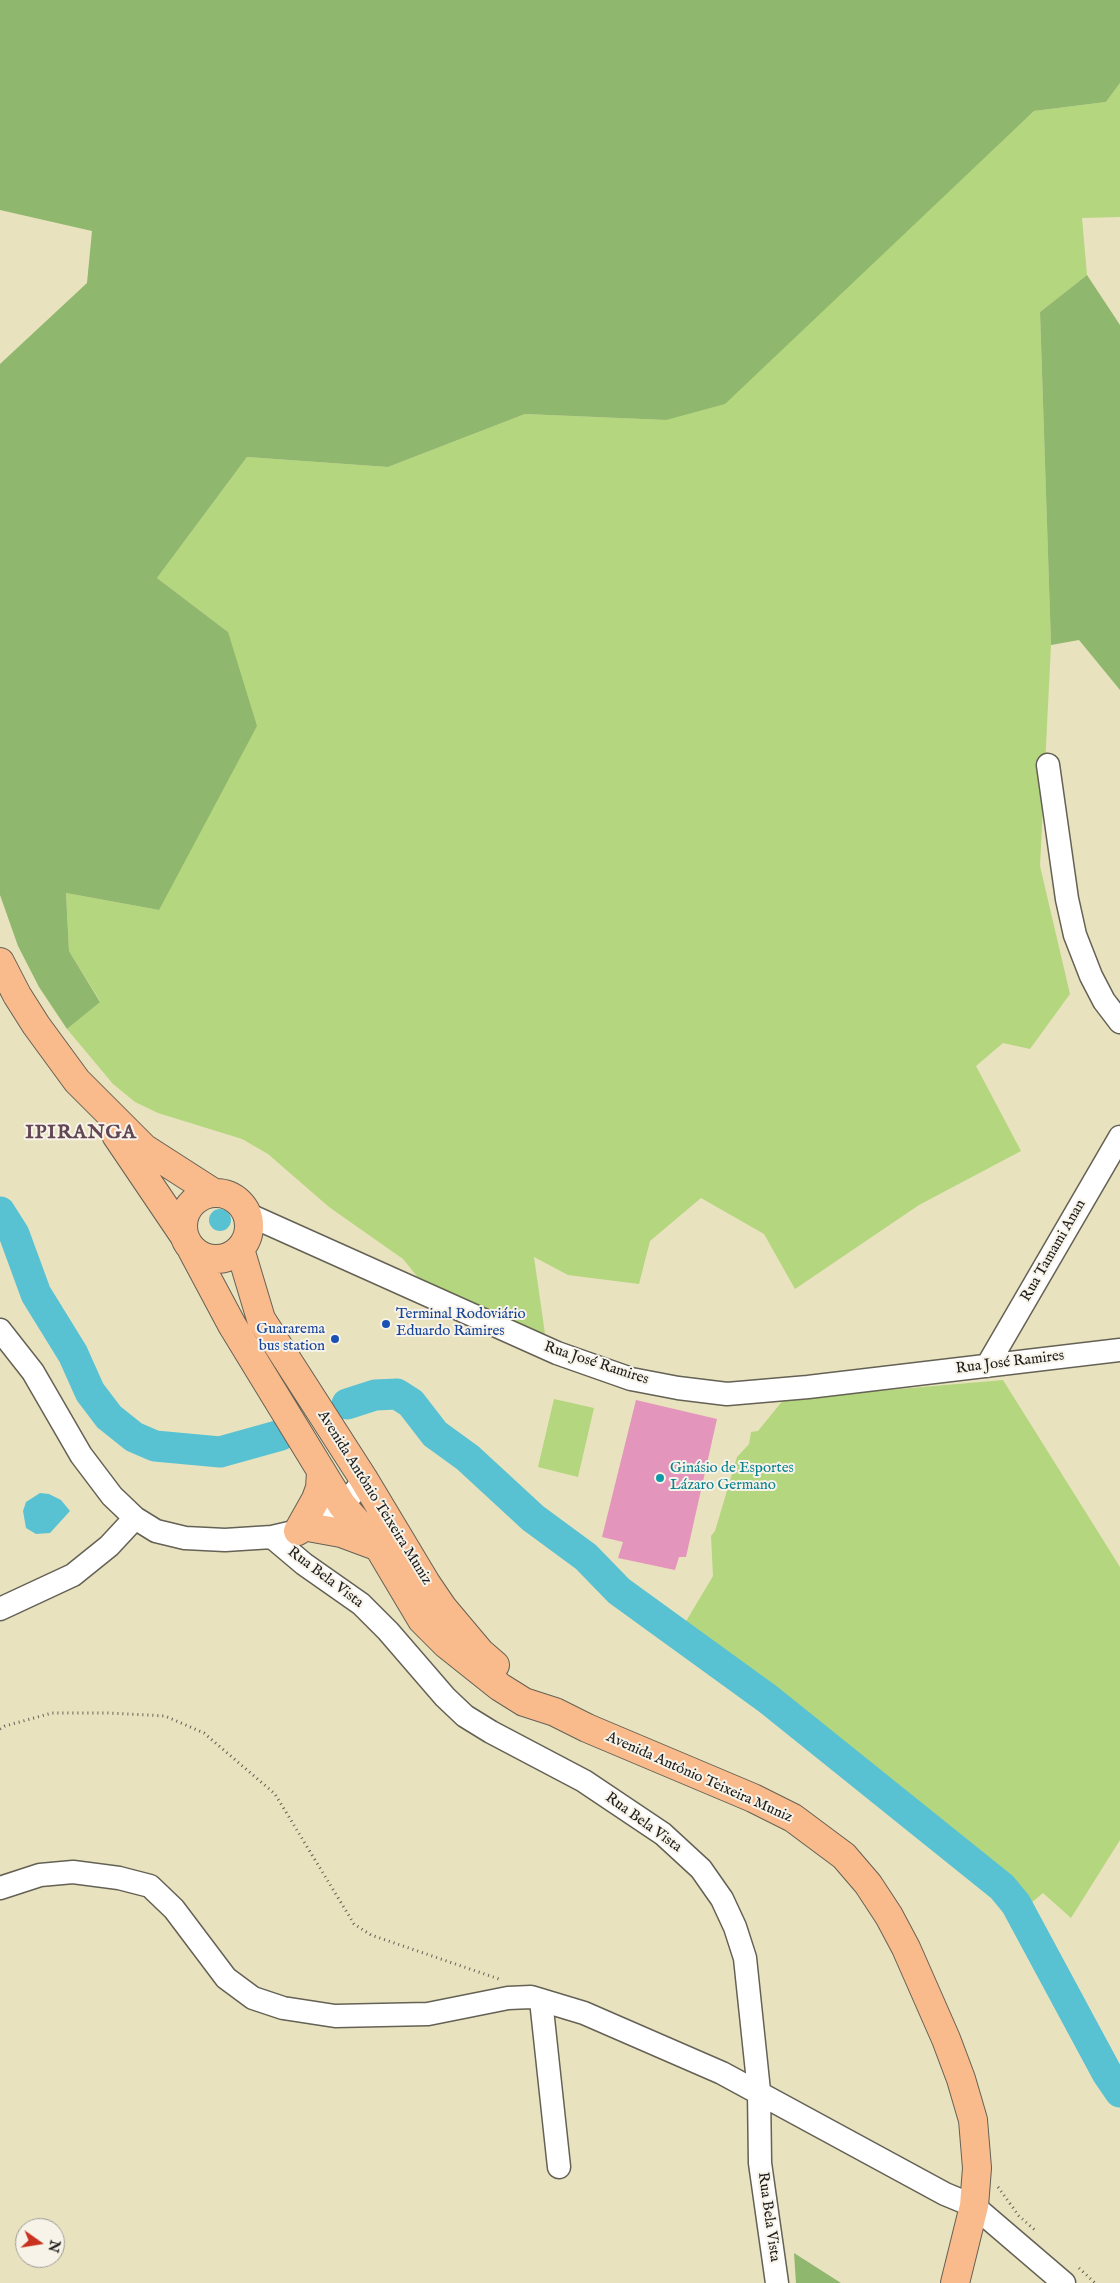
<!DOCTYPE html>
<html>
<head>
<meta charset="utf-8">
<style>
	body { margin:0 }
	#map { position:relative; width:1120px; height:2283px; overflow:hidden; background:#e9e2bf; font-family:"IM FELL English",serif }
	canvas { display:block }
	.north { position:absolute; left:15px; top:2218px; width:50px; height:50px; box-sizing:border-box; background:#f7f3e8; border:1px solid #9f9d96; border-radius:50%; rotate:103deg; font-size:14px; font-weight:700; line-height:20px; text-align:center; color:#1c1c1c }
	.north::after { content:''; display:block; margin:auto; width:18px; height:22px; background:#c8321e; clip-path:polygon(50% 0,100% 100%,50% 72%,0 100%) }
</style>
</head>
<body>
<div id="map">
<canvas width="1120" height="2283"></canvas>
<div class="north">N</div>
</div>
<script>
const ctx = document.querySelector('canvas').getContext('2d');
ctx.lineJoin = 'round';
function fillPath(path, color) { ctx.fillStyle = color; ctx.fill(path, 'evenodd'); }
const toPath = rows => new Path2D(rows.map(r => 'M' + r).join(''));
function trace(path, color, width, dash) { ctx.strokeStyle = color; ctx.lineWidth = width; ctx.lineCap = dash ? 'butt' : 'round'; ctx.setLineDash(dash || []); ctx.stroke(path); }
function label(font, color, halo, rows, align = 'center') {
  ctx.font = font + ' "IM FELL English",serif'; ctx.lineWidth = 4; ctx.setLineDash([]); ctx.textBaseline = 'middle'; ctx.strokeStyle = halo; ctx.fillStyle = color; for (const [text, x, y, turn = 0] of rows) {
    ctx.save(); ctx.translate(x, y); ctx.rotate((+turn || 0) * Math.PI / 180); ctx.textAlign = isNaN(turn) ? turn : align; if (halo) ctx.strokeText(text, 0, 0); ctx.fillText(text, 0, 0); ctx.restore();
  }
}
const green = toPath([
	[1120,83,1120,217,1082,218,1087,275,1040,312,1051,645,1040,866,1070,994,1030,1049,1003,1043,976,1066,1021,1151,919,1205,795,1289,764,1234,701,1198,650,1241,639,1284,568,1275,534,1257,545,1334,420,1280,403,1259,329,1207,268,1154,242,1139,158,1113,135,1102,113,1084,67,1029,100,1001,69,951,66,893,159,910,228,632,157,578,247,457,388,467,525,414,666,420,887,249,1034,111,1106,102],
	[1003,1380,1120,1567,1120,1840,1071,1918,1043,1893,1031,1903,1001,1867,685,1623,713,1576,711,1536,715,1531,737,1457,749,1444,751,1432,758,1431,784,1399],
	[554,1399,594,1408,578,1477,538,1467]
]);
const forest = toPath([
	[0,0,1120,0,1120,83,1106,102,1034,111,725,404,666,420,525,414,388,467,247,457,157,578,228,632,257,726,159,910,66,893,69,951,100,1002,67,1029,39,987,18,946,0,895,0,364,87,283,92,231,0,210],
	[1087,275,1120,325,1120,690,1079,640,1051,645,1040,312],
	[794,2253,841,2283,796,2283]
]);
const water = toPath([
	'209 1220a11 11 0 1 1 22 0a11 11 0 1 1-22 0Z',
	[40,1493,49,1494,61,1500,70,1511,50,1533,36,1534,26,1528,23,1511,26,1502]
]);
const river = toPath([
	[0,1212,14,1234,36,1294,73,1354,90,1392,109,1417,134,1437,155,1446,220,1452,281,1435],
	[347,1404,375,1395,397,1394,411,1403,435,1434,468,1458,533,1518,586,1557,619,1591,768,1699,1002,1887,1016,1904,1107,2073,1120,2092]
]);
const building = toPath([
	[636,1400,717,1419,686,1557,679,1557,675,1570,618,1558,623,1542,602,1537]
]);
const path = toPath([
	[0,1729,5,1726,52,1713,110,1713,165,1716,204,1733,275,1794,354,1924,371,1935,499,1979],
	[998,2187,1019,2216,1036,2231],
	[1079,2268,1095,2283]
]);
const minor = toPath([
	[1048,765,1067,899,1075,935,1091,976,1104,1001,1120,1022],
	[247,1214,557,1353,631,1379,678,1388,727,1394,808,1387,1120,1350],
	[0,1330,33,1372,81,1455,112,1496,135,1518,156,1531,185,1538,225,1540,272,1537,298,1531,342,1505,357,1489,363,1478],
	[987,1366,1120,1137],
	[272,1537,304,1564,361,1604,388,1631,445,1697,465,1716,491,1732,584,1781,663,1834,701,1869,722,1899,735,1927,745,1958,759,2091,760,2163,777,2283],
	[0,1609,73,1575,109,1546,135,1518],
	[0,1888,40,1875,73,1872,119,1878,150,1886,174,1909,226,1978,253,1998,283,2008,335,2016,428,2014,508,1998,531,1997,584,2013,722,2073,945,2194,974,2206,1064,2283],
	[541,2000,559,2167]
]);
const major = toPath([
	[0,962,17,995,36,1025,77,1081,144,1148,214,1193],
	[116,1135,185,1237],
	'183 1226a33 33 0 1 1 66 0a33 33 0 1 1-66 0Z',
	[240,1249,261,1319,363,1478,426,1583,443,1608,480,1652,495,1665],
	[192,1250,232,1325,342,1505,378,1546,422,1620,446,1644,500,1687,524,1702,555,1712,587,1728,753,1798,793,1818,844,1856,868,1884,889,1916,906,1948,946,2039,961,2079,973,2120,977,2168,974,2206,955,2283],
	[308,1527,341,1533,376,1546],
	[298,1531,316,1499,320,1488,321,1472]
]);
const markers = [
	[386,1324,5,"#1a4fb4"],
	[335,1339,5,"#1a4fb4"],
	[660,1478,5,"#0f9aa8"]
];
const streetNames = [
	["Rua Tamami Anan",1054,1251,-60],
	["Rua José Ramires",1010,1363,-7],
	["Rua José Ramires",596,1364,18],
	["Avenida Antônio Teixeira Muniz",374,1498,58],
	["Rua Bela Vista",325,1578,37],
	["Avenida Antônio Teixeira Muniz",699,1778,24],
	["Rua Bela Vista",643,1823,36],
	["Rua Bela Vista",768,2217,82]
];
const transitNames = [
	["Terminal Rodoviário",396,1315],
	["Eduardo Ramires",396,1332],
	["Guararema",325,1330,"right"],
	["bus station",325,1347,"right"]
];
const cultureNames = [
	["Ginásio de Esportes",670,1469],
	["Lázaro Germano",670,1486]
];
const districtNames = [
	["IPIRANGA",81,1134]
];
fillPath(green, '#b4d67e');
fillPath(forest, '#8fb76d');
fillPath(water, '#58c2d3');
trace(river, '#58c2d3', 31);
fillPath(building, '#e395bb');
trace(minor, '#646155', 25);
trace(major, '#646155', 30);
trace(path, '#646155', 3, [1, 4]);
trace(minor, '#fff', 22);
trace(major, '#fabb8c', 28);
for (const [x, y, r, color] of markers) { const dot = new Path2D(); dot.arc(x, y, r, 0, 2 * Math.PI); ctx.fillStyle = color; ctx.fill(dot); trace(dot, '#f7f3e8', 2); }
label('15px', '#1c1c1c', '#f7f3e8', streetNames);
label('15px', '#164399', '#f7f3e8', transitNames, 'left');
label('15px', '#0d838f', '#f7f3e8', cultureNames, 'left');
ctx.letterSpacing = '1px';
label('bold 20px', '#624654', '#f7f3e8', districtNames);
ctx.letterSpacing = '0px';
</script>
</body>
</html>
